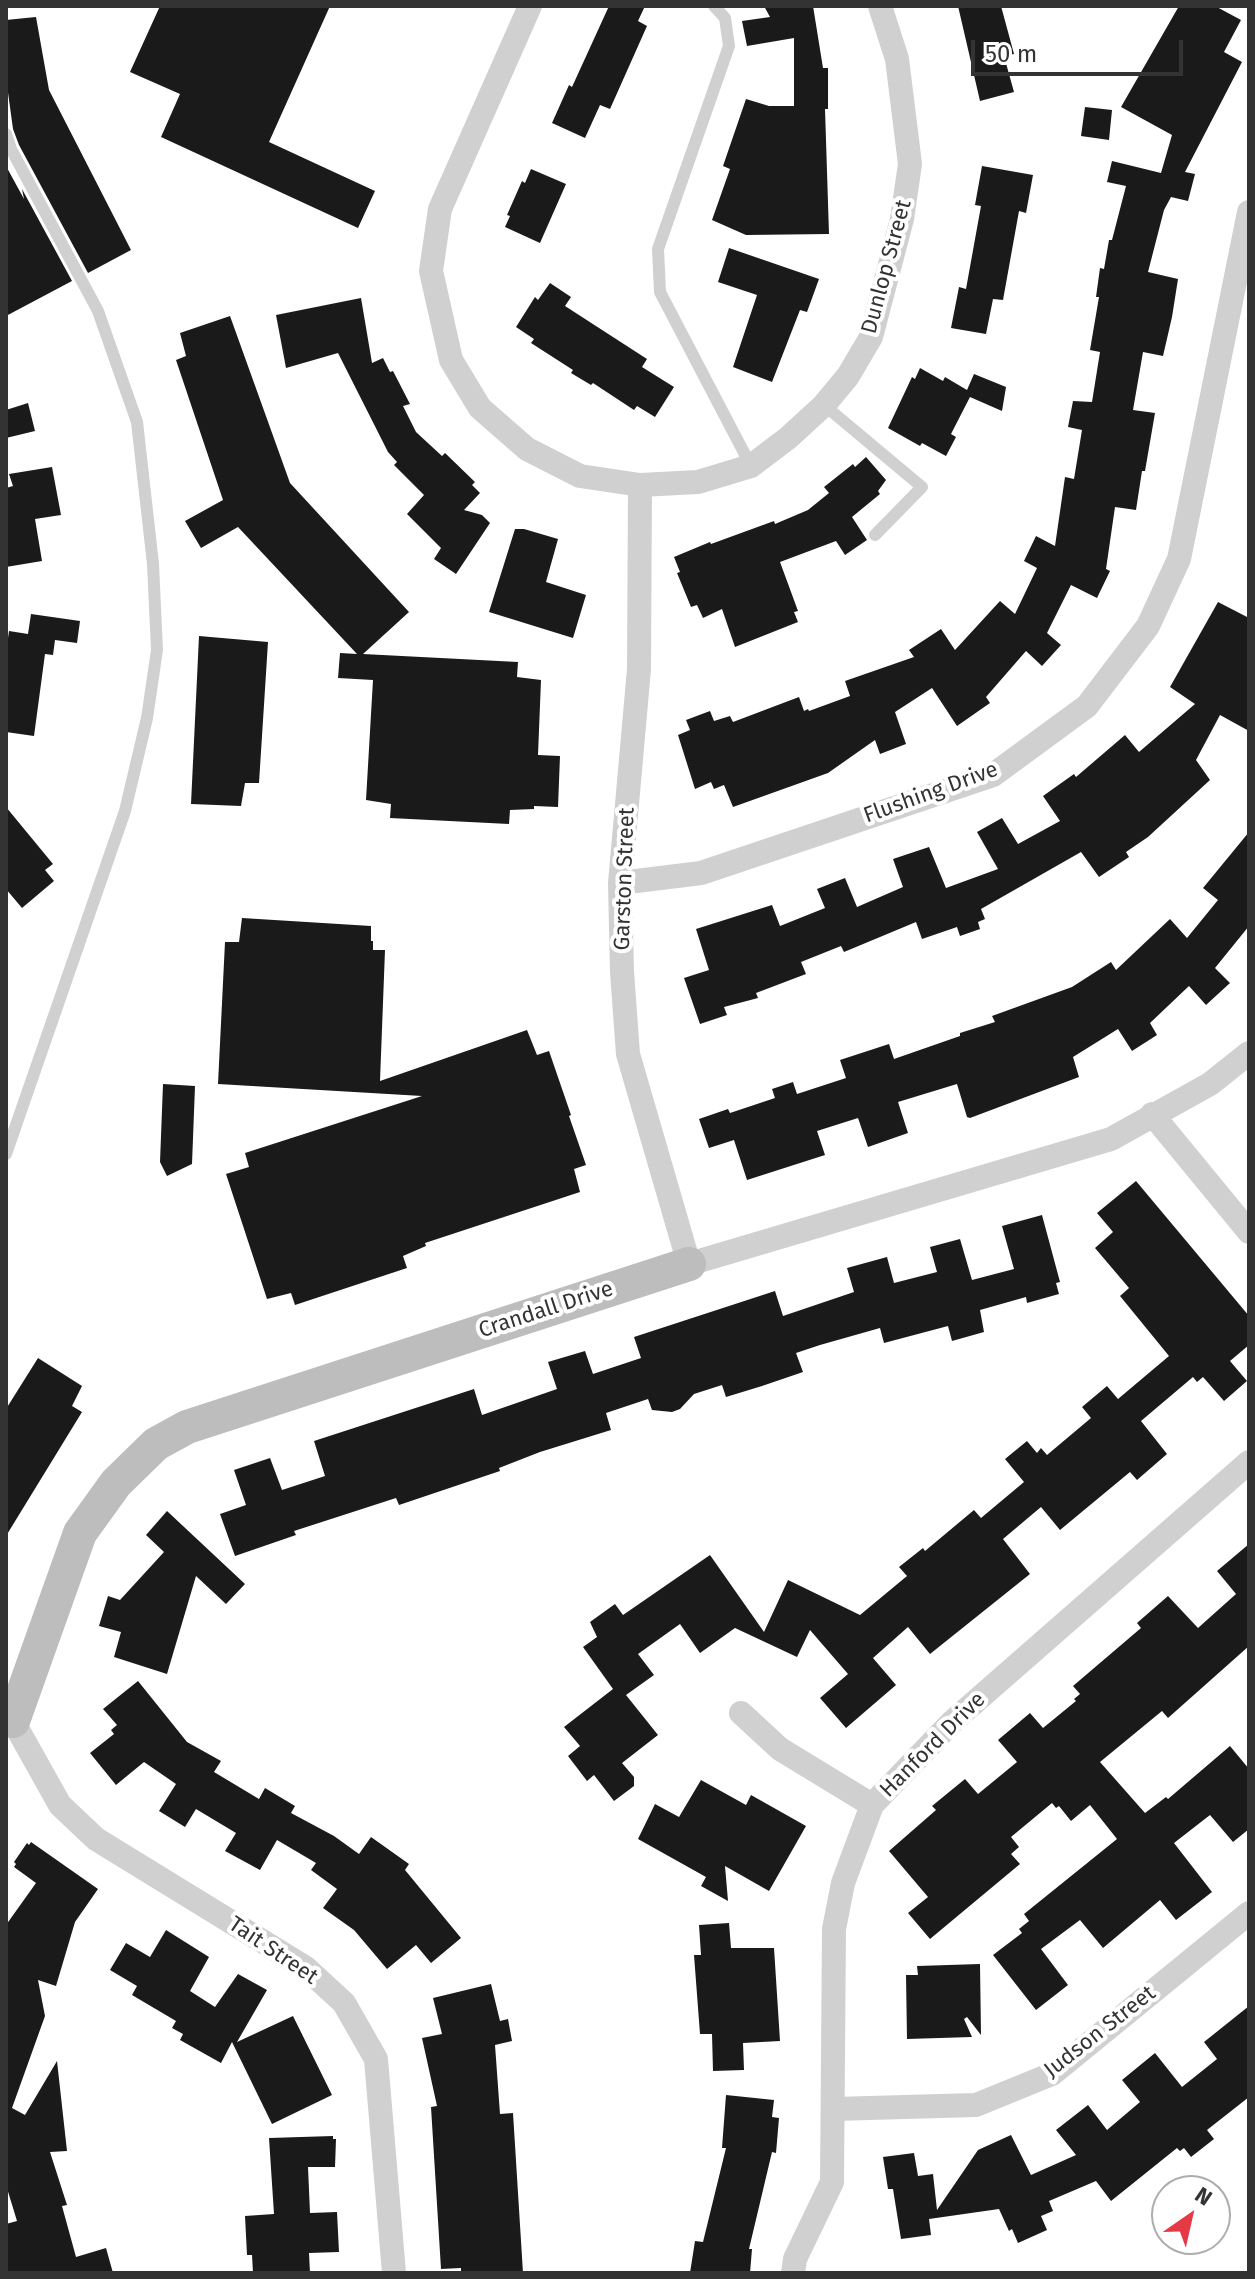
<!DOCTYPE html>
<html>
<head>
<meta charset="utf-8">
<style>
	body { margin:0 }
	#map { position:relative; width:1255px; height:2279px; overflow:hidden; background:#fff; font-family:"Fira Sans",sans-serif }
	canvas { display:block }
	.frame { position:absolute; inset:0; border:8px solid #333; pointer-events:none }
	.north { position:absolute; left:1151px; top:2175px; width:80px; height:80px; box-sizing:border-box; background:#fff; border:2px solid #adadad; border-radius:50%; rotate:34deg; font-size:22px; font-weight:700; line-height:32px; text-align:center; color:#333 }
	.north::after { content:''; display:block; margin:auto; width:28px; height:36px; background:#e63946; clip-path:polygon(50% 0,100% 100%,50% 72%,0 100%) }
	.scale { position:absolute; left:971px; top:40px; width:212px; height:36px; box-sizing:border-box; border:4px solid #333; border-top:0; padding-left:10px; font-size:24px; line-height:28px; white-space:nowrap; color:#333; -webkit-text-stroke:6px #fff; paint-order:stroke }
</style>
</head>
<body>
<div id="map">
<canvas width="1255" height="2279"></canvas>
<div class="frame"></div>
<div class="north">N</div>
<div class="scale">50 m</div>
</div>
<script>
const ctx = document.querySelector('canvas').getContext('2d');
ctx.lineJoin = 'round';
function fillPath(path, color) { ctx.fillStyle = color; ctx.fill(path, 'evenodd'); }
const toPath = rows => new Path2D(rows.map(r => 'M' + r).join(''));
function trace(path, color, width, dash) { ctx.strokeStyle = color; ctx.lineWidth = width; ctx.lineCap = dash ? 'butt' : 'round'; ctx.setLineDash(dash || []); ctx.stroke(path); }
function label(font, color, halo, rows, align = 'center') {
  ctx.font = font + ' "Fira Sans",sans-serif'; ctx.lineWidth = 8; ctx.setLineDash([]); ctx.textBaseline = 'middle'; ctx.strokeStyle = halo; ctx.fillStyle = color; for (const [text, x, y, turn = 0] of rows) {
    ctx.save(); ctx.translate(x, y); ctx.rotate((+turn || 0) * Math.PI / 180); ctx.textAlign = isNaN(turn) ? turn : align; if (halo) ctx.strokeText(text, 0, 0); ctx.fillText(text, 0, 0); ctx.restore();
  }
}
const building = toPath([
	[160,6,330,6,269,142,375,191,358,228,161,137,180,94,130,72],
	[609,6,645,6,638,21,647,26,610,109,600,105,585,138,552,123,569,85,572,87],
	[764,6,813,6,823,68,828,68,828,109,825,109,829,234,746,235,712,220,730,169,723,166,746,99,769,106,794,106,794,38,747,46,742,21,770,17],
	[958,6,1001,6,1014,54,1004,56,1014,92,980,101],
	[1179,6,1215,6,1241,20,1224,52,1242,62,1185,172,1195,174,1188,201,1171,197,1164,210,1148,272,1178,279,1172,317,1163,356,1143,352,1133,410,1155,413,1145,471,1142,471,1136,510,1115,507,1106,569,1110,571,1097,598,1071,585,1047,633,1061,645,1042,666,1026,651,986,697,990,703,957,726,932,688,895,712,906,744,880,754,875,740,828,773,733,807,724,785,714,789,711,782,695,789,678,735,690,730,686,720,710,711,714,721,730,716,733,722,799,697,804,711,808,709,809,711,850,696,845,681,914,657,909,650,941,629,955,650,1000,601,1015,614,1037,568,1024,561,1036,536,1055,546,1065,477,1074,479,1082,430,1068,427,1073,401,1092,402,1100,352,1090,350,1099,297,1096,297,1100,268,1104,269,1109,240,1112,240,1126,186,1107,182,1112,161,1161,173,1172,135,1121,107],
	[36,17,49,90,131,250,88,273,19,145,13,129,6,78,6,20],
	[1085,107,1112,110,1109,140,1081,136],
	[6,166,24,199,22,189,72,281,6,316],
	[982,166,1033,175,1026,213,1019,211,1003,300,993,299,986,334,951,328,959,287,966,289,981,206,975,205],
	[531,169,566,184,540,243,505,227,510,216,507,215,522,181,525,183],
	[729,248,819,279,807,312,800,310,772,382,733,367,757,295,718,282],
	[550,283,571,297,565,306,647,359,642,367,674,387,655,417,637,406,634,410,593,383,591,385,571,373,573,370,531,343,534,339,516,327,535,297,538,300],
	[361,298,372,363,383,358,390,372,393,371,410,404,403,406,416,432,442,456,445,453,475,482,472,485,480,493,464,510,482,515,490,523,456,574,434,559,441,548,407,514,424,495,394,465,397,462,388,452,338,353,286,368,276,315],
	[230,316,290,483,409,612,363,654,518,662,517,677,541,680,538,755,560,756,558,807,534,806,534,809,510,810,509,824,390,818,391,804,366,800,373,680,338,678,340,653,357,654,238,527,201,548,185,521,223,500,176,360,186,356,180,333],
	[920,368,943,381,945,377,967,390,974,374,1006,387,1002,411,970,397,951,434,956,437,946,456,922,443,920,446,888,428,912,377,915,379],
	[28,403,35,431,6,438,6,410],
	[866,457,886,480,878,491,880,494,852,517,867,540,845,555,836,541,780,562,798,611,794,612,798,622,735,647,722,609,703,618,697,605,691,607,677,573,680,572,674,557,710,542,711,544,774,521,775,524,808,510,829,493,824,487,853,464,855,467],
	[52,467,61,515,35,519,42,561,6,567,6,488,13,486,9,474],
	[515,529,524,529,558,539,546,582,586,595,573,638,489,612],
	[1218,602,1249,618,1249,731,1220,715,1196,760,1210,780,1148,837,1126,852,1129,857,1099,877,1081,852,981,909,985,919,978,922,980,929,960,936,957,927,922,939,916,922,844,952,841,946,801,962,806,974,756,993,758,998,724,1007,727,1015,700,1024,684,978,709,970,696,929,772,905,780,926,825,908,817,889,845,878,857,907,903,887,893,859,929,847,946,888,998,869,977,832,1002,818,1018,844,1060,821,1043,796,1074,774,1076,777,1125,735,1139,752,1195,704,1170,687],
	[31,614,80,621,77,643,55,640,53,655,45,654,34,736,6,732,6,652,9,631,28,634],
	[199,636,268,642,259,783,245,783,241,806,191,804],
	[6,807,53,864,45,870,54,881,22,908,6,889],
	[1249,832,1249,926,1215,968,1230,983,1206,1005,1189,986,1150,1023,1157,1035,1132,1051,1118,1029,1073,1057,1079,1077,970,1118,967,1117,957,1084,898,1102,908,1133,868,1147,858,1118,817,1131,825,1155,747,1180,734,1140,709,1148,699,1119,728,1109,730,1113,775,1098,772,1089,793,1082,797,1094,846,1078,840,1060,889,1044,894,1059,960,1036,960,1033,995,1022,992,1016,1072,987,1111,962,1116,970,1170,919,1187,938,1218,900,1203,888],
	[242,918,371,926,371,941,373,941,373,950,385,950,380,1081,527,1030,537,1055,549,1051,571,1115,569,1116,586,1165,574,1169,580,1192,425,1243,426,1246,403,1256,407,1268,295,1305,291,1293,267,1299,226,1174,249,1167,245,1153,422,1096,218,1084,225,942,239,942],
	[163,1084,195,1086,192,1164,167,1176,160,1162],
	[1136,1181,1249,1316,1249,1345,1230,1361,1247,1381,1224,1401,1203,1377,1197,1382,1193,1377,1141,1421,1167,1454,1137,1480,1130,1472,1060,1530,1041,1507,1003,1539,1030,1574,930,1654,908,1627,873,1658,896,1685,846,1728,820,1698,848,1674,810,1630,797,1657,735,1628,700,1653,680,1624,638,1654,654,1675,626,1695,658,1735,622,1763,634,1777,634,1786,614,1801,594,1775,587,1781,568,1756,580,1746,564,1727,613,1689,583,1647,597,1637,590,1622,615,1604,623,1615,710,1555,764,1632,788,1580,860,1615,907,1576,899,1567,923,1548,925,1551,974,1510,981,1518,1024,1482,1005,1459,1027,1441,1037,1453,1041,1448,1047,1455,1091,1418,1082,1407,1107,1386,1118,1399,1169,1356,1120,1296,1129,1288,1095,1248,1113,1232,1097,1213],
	[1042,1215,1060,1282,1056,1283,1059,1294,1027,1303,1026,1297,980,1310,984,1332,952,1341,948,1326,884,1343,880,1328,820,1345,796,1353,803,1372,762,1386,726,1397,722,1385,694,1394,680,1409,672,1412,652,1410,648,1399,606,1413,611,1430,540,1452,499,1468,500,1471,399,1505,396,1498,294,1531,296,1535,235,1556,220,1514,246,1505,234,1470,270,1458,282,1490,325,1476,314,1441,474,1389,482,1415,557,1389,548,1362,585,1351,593,1374,641,1358,634,1337,775,1291,783,1316,854,1292,847,1268,887,1257,894,1283,937,1272,930,1247,960,1239,972,1280,1014,1269,1002,1226],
	[38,1358,82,1386,72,1406,82,1412,6,1536,6,1409],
	[167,1511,245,1584,226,1604,196,1576,167,1674,114,1657,121,1632,99,1626,108,1596,120,1600,164,1552,146,1535],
	[1249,1544,1249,1646,1168,1718,1162,1711,1100,1762,1145,1813,1166,1797,1168,1799,1230,1746,1249,1769,1249,1829,1233,1842,1210,1815,1174,1843,1212,1892,1176,1920,1160,1900,1103,1948,1080,1920,1041,1949,1068,1985,1036,2010,993,1955,1022,1933,1019,1929,1029,1921,1024,1914,1117,1839,1090,1805,1071,1821,1059,1806,1056,1808,1052,1803,1011,1837,1019,1847,1011,1854,1020,1864,930,1939,908,1913,928,1897,889,1851,936,1810,932,1806,965,1779,978,1794,1017,1762,998,1740,1030,1713,1043,1728,1076,1701,1074,1699,1080,1694,1073,1686,1141,1628,1137,1623,1168,1596,1198,1628,1236,1594,1217,1571],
	[138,1681,187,1742,221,1761,214,1772,259,1799,265,1788,295,1806,291,1813,334,1836,359,1854,371,1837,409,1864,405,1870,461,1938,431,1963,416,1945,387,1969,354,1930,323,1908,337,1889,311,1870,316,1863,277,1840,260,1870,225,1851,236,1833,196,1809,185,1827,159,1811,176,1784,144,1762,116,1785,90,1753,114,1734,111,1730,117,1725,103,1709],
	[701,1780,746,1805,751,1795,806,1826,769,1891,725,1866,728,1901,701,1886,706,1877,638,1839,655,1804,679,1817],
	[31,1842,98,1889,75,1922,56,1986,38,1980,45,2016,12,2108,25,2115,57,2061,67,2151,50,2152,67,2205,62,2206,76,2257,106,2248,113,2273,6,2273,6,2224,17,2221,6,2185,6,1925,36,1883,14,1867,16,1864,14,1862,27,1843,29,1845],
	[729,1923,731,1948,774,1948,780,2041,743,2043,744,2070,713,2071,712,2034,700,2034,694,1955,701,1955,699,1925],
	[166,1930,209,1957,190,1991,215,2007,238,1974,267,1990,237,2042,293,2016,332,2095,272,2124,232,2042,221,2063,180,2040,183,2034,172,2028,176,2021,132,1995,137,1986,110,1970,126,1943,150,1957],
	[980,1964,981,2035,967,2017,964,2019,972,2037,907,2039,906,1975,918,1975,917,1966],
	[491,1984,500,2021,508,2019,512,2041,495,2045,500,2114,513,2113,523,2273,461,2273,461,2268,441,2269,431,2107,437,2106,422,2038,442,2034,433,1998],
	[1249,2006,1249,2097,1207,2130,1214,2139,1191,2157,1184,2148,1180,2151,1177,2148,1111,2201,1096,2181,1049,2201,1053,2211,1041,2216,1047,2230,1018,2243,1012,2229,1009,2231,999,2209,929,2219,931,2235,901,2239,893,2189,888,2189,883,2157,914,2153,918,2176,933,2174,937,2210,978,2150,1011,2135,1031,2175,1076,2155,1056,2130,1088,2105,1107,2130,1140,2102,1122,2080,1155,2053,1182,2087,1217,2059,1204,2042],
	[726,2095,774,2100,772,2117,779,2118,776,2153,772,2152,749,2249,752,2249,750,2273,690,2273,695,2241,703,2242,726,2148,722,2148],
	[333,2136,333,2139,336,2139,335,2167,308,2167,310,2213,337,2212,339,2252,309,2253,310,2273,253,2273,252,2255,247,2255,245,2216,274,2214,269,2138]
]);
const lane = toPath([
	[714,6,725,18,729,46,658,249,660,292,751,466],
	[6,134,11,149,98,311,137,422,153,564,157,650,147,718,125,811,6,1154],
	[824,405,922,487,875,535]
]);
const street = toPath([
	[530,6,440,209,431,271,451,360,480,408,527,449,580,476,640,485,698,482,751,466,788,438,824,405,848,376,871,337,902,219,910,164,897,59,880,6],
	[640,485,639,669,620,883,622,972,628,1054,689,1264,1111,1139,1210,1084,1249,1053],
	[620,883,701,873,993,775,1087,706,1148,626,1179,559,1249,212],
	[1152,1114,1249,1232],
	[741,1713,780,1749,872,1805],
	[13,1721,60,1805,96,1839,306,1968,344,2003,376,2059,394,2273],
	[834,2109,976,2105,1052,2074,1249,1913],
	[793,2273,795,2259,832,2182,834,1929,843,1883,872,1805,952,1722,1249,1462]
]);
const secondary = toPath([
	[13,1721,80,1533,116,1483,156,1444,187,1427,689,1264]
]);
const streetNames = [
	["Dunlop Street",887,267,-75],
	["Flushing Drive",931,793,-20],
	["Garston Street",625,879,-88],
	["Crandall Drive",546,1310,-18],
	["Hanford Drive",933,1745,-45],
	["Tait Street",273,1951,34],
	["Judson Street",1100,2032,-38]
];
fillPath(building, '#1a1a1a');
trace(lane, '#d0d0d0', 12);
trace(street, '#d0d0d0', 24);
trace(secondary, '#bdbdbd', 34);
label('22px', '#333', '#fff', streetNames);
</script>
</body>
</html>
